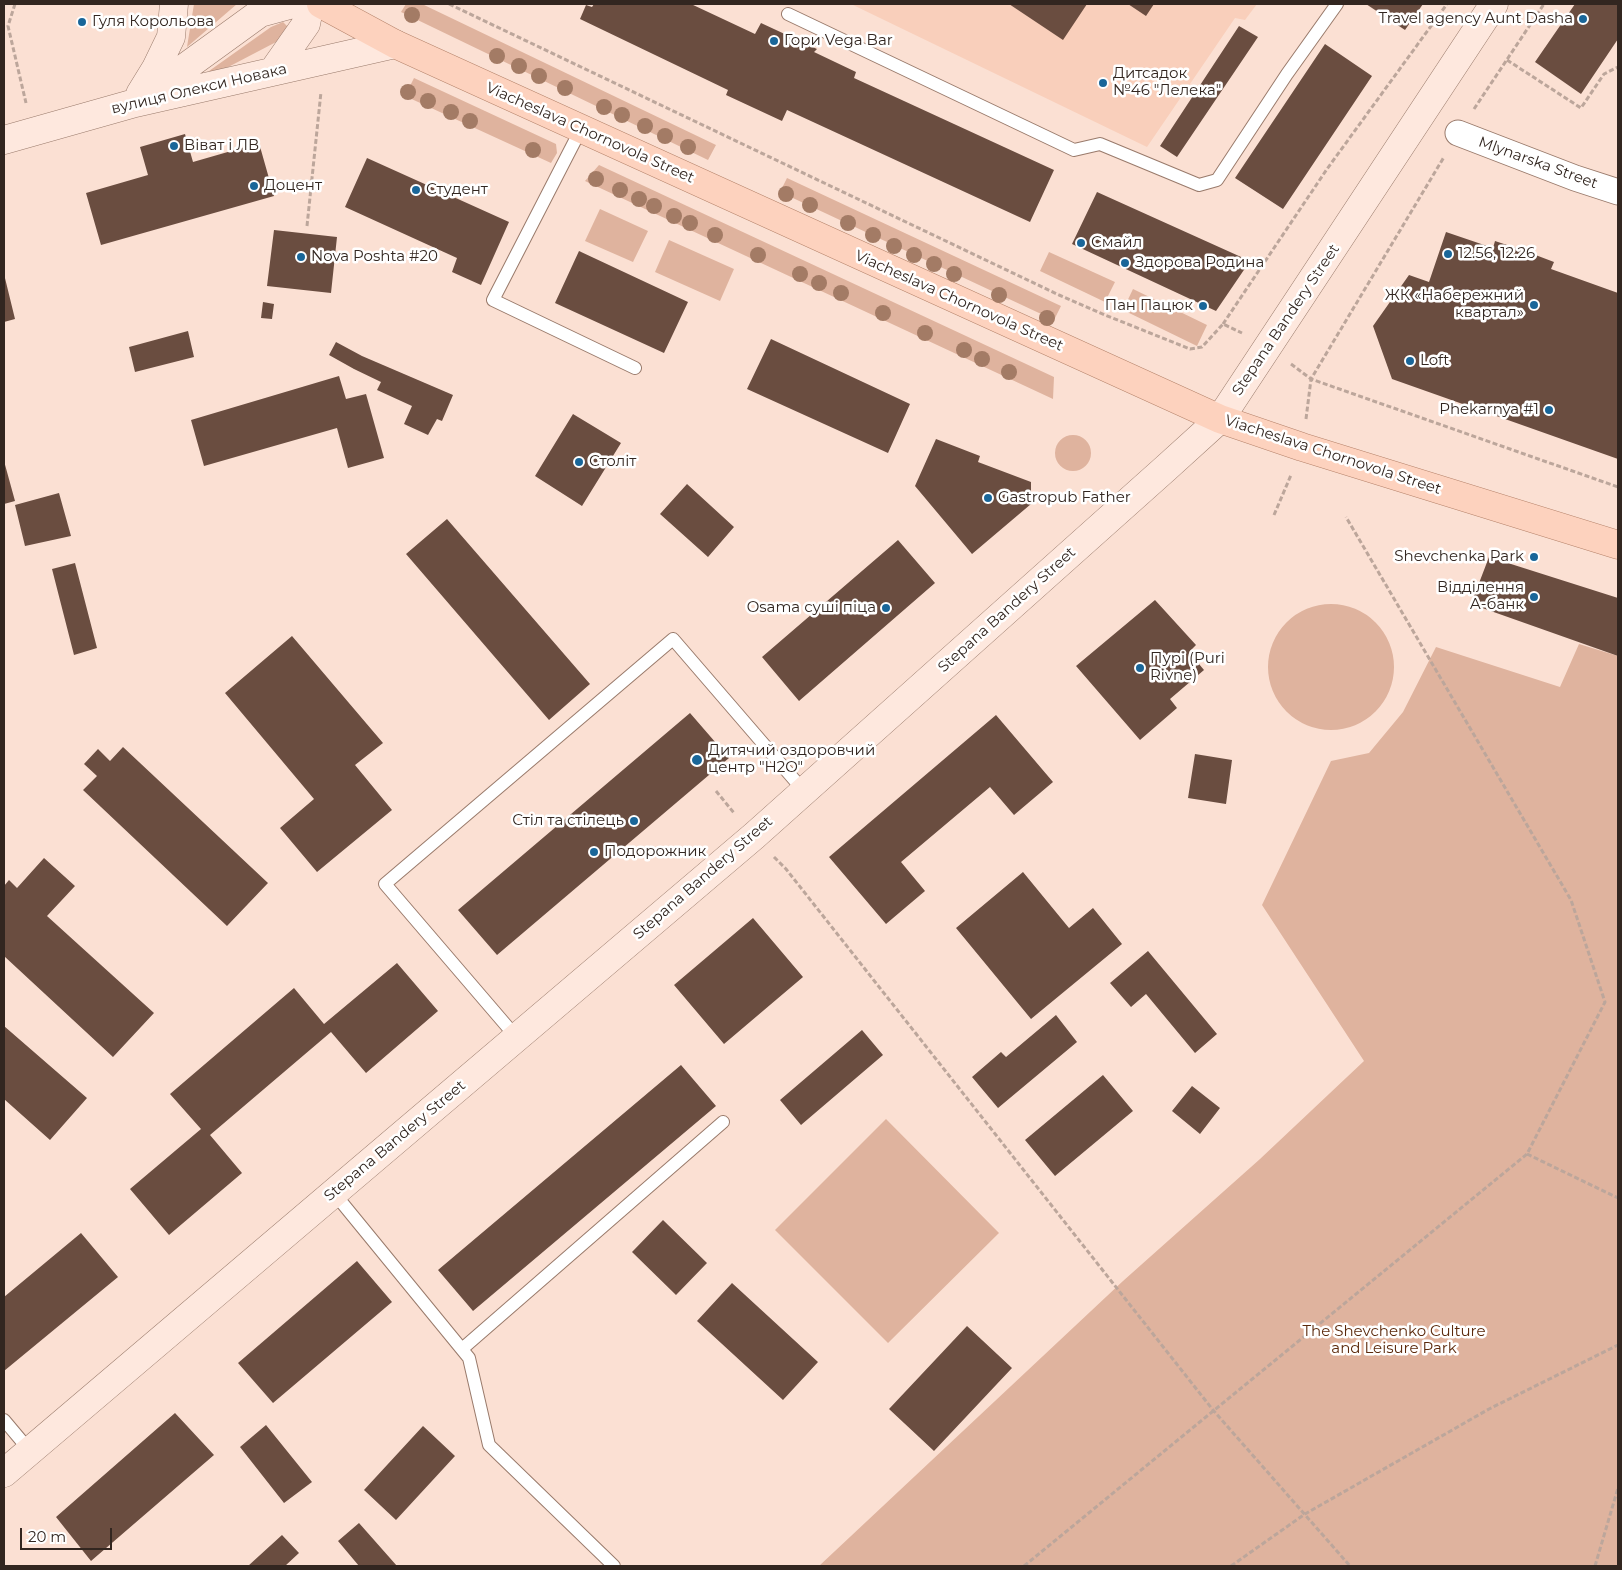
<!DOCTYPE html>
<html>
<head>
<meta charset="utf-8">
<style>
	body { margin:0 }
	#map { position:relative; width:1622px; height:1570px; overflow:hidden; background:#fbe0d3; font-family:Montserrat,sans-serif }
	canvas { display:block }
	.frame { position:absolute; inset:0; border:5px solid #322620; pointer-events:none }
	.scale { position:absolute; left:20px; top:1528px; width:92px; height:22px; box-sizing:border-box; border:2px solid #322620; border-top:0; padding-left:6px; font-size:15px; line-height:18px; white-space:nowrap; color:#322620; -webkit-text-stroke:4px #fff; paint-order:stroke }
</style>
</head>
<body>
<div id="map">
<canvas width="1622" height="1570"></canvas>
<div class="frame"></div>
<div class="scale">20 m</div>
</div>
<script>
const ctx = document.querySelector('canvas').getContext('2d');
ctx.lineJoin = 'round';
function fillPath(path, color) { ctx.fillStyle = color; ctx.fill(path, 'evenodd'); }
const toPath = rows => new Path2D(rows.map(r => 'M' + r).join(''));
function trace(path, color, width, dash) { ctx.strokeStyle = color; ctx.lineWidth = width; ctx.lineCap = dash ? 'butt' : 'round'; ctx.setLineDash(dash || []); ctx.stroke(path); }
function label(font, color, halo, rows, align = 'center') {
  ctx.font = font + ' Montserrat,sans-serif'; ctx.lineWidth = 5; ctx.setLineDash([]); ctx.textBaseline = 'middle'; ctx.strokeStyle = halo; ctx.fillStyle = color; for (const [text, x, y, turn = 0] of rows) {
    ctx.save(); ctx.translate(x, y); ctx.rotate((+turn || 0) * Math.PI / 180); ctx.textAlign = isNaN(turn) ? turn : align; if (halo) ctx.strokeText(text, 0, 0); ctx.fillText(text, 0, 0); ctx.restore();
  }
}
const built = toPath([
	[851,4,1257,4,1245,20,1235,18,1147,147]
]);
const green = toPath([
	[194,4,237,4,187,47],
	[406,4,422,4,716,145,708,160,401,12],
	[283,22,287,26,287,31,278,41,211,76,209,71,271,27],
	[414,78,556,144,557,153,551,163,405,96],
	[599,165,1054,377,1053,399,585,181],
	[787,178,1061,306,1054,320,780,192],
	[600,209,648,231,633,262,585,241],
	[669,240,734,269,720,301,655,272],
	[1049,252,1115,282,1105,302,1040,271],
	[1133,289,1207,325,1197,346,1123,310],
	'1055 453a18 18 0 1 1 36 0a18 18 0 1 1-36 0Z',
	'1268 667a63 63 0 1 1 126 0a63 63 0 1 1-126 0Z',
	[1579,644,1618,656,1618,1566,819,1566,1123,1281,1260,1159,1364,1061,1262,905,1331,761,1369,753,1403,712,1436,647,1560,687],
	[886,1119,999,1233,888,1343,775,1230]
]);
const building = toPath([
	[594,4,691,4,755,34,761,23,817,49,814,52,856,72,854,78,1054,170,1030,222,787,110,782,121,726,95,728,90,580,19,586,5,592,7],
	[1009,4,1087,4,1063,40],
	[1128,4,1154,4,1146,16],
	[1366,4,1423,4,1405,30],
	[1575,4,1618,4,1618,39,1581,94,1535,62],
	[1239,26,1258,37,1177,157,1160,146],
	[1325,44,1372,76,1283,209,1235,178],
	[185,134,193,162,259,143,274,196,101,245,86,193,148,175,140,147],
	[367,158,509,222,481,285,452,272,457,258,345,207],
	[1097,192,1250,261,1216,311,1072,244],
	[274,230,337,237,331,293,267,286],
	[1446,232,1493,248,1495,241,1525,251,1554,262,1551,269,1618,293,1618,459,1392,379,1373,326,1409,275,1429,282],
	[579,251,688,302,664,353,555,303],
	[4,274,15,319,4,322],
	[263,302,274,304,272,319,261,318],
	[188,331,194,357,135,372,129,347],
	[771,339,910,404,888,453,747,389],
	[336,342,362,356,453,395,442,421,437,419,428,435,404,424,412,406,377,390,381,382,354,369,329,355],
	[339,376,346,399,366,394,384,458,348,468,337,428,204,466,191,420],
	[573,414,621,443,582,506,535,476],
	[936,439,980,456,978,462,1031,482,1031,504,972,554,915,486],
	[4,461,15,501,4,504],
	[687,484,734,527,708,557,660,514],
	[59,493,71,536,25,546,15,505],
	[447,519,590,684,549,720,406,554],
	[898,540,935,583,799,701,762,657],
	[1489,557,1618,598,1618,656,1471,604],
	[75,563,97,648,74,655,52,569],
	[1155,600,1196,645,1189,652,1204,670,1170,699,1177,708,1140,740,1076,666],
	[292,636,383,743,355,765,392,810,317,872,280,828,314,799,225,693],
	[690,713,729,758,497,955,458,910],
	[996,715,1053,782,1014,815,990,787,901,862,925,891,886,924,829,857],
	[123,747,268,883,227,926,83,790,97,776,84,764,98,749,110,761],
	[1195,754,1232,760,1226,804,1188,798],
	[44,858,75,886,47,916,154,1013,113,1057,4,956,4,886,9,880,17,888],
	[1023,872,1069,928,1093,908,1122,944,1031,1019,956,928],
	[753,918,803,977,724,1044,674,985],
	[1148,951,1217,1034,1195,1053,1146,994,1131,1007,1110,983],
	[397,963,438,1011,366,1073,331,1032,210,1135,242,1173,169,1235,130,1189,201,1129,170,1094,294,988,324,1024],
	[1056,1015,1077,1042,998,1108,972,1077,1001,1052,1006,1057],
	[4,1026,87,1098,50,1140,4,1099],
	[862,1030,883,1055,801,1125,780,1100],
	[681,1065,716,1106,473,1311,438,1270],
	[1103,1075,1133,1111,1055,1176,1025,1140],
	[1192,1086,1220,1108,1200,1134,1172,1111],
	[663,1220,707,1263,676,1295,632,1252],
	[81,1233,118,1277,4,1371,4,1297],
	[357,1261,392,1302,273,1403,238,1363],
	[732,1283,818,1362,783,1400,697,1321],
	[967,1326,1012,1368,934,1451,889,1409],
	[175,1413,214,1455,91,1561,56,1517],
	[266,1425,312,1482,284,1503,240,1447],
	[423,1426,455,1456,396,1520,364,1490],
	[359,1523,397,1566,359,1566,338,1541],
	[282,1535,299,1553,285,1566,248,1566]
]);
const path = toPath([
	[15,4,8,26,26,103],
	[449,4,1059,295,1105,315,1190,349,1202,347,1223,324,1242,333],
	[1507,60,1581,108,1604,74,1618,67],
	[1474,109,1544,4],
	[307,226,321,92],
	[1223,324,1327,169,1447,4],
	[1291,364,1311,379,1618,487],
	[1306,419,1311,379,1444,157],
	[1274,515,1291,475],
	[716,791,734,813],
	[774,857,786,869,1213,1410,1350,1566],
	[1527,1154,1618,1198],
	[1024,1566,1527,1154,1605,1002,1571,900,1346,517],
	[1231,1566,1305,1514,1489,1409,1618,1345],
	[1595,1566,1618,1488]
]);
const service = toPath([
	[788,14,1074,150,1100,144,1199,185,1217,180,1287,74,1337,4],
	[581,129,493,300,635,368],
	[517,1038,385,884,673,639,804,791],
	[334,1193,469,1358,489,1445,614,1566],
	[462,1349,723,1122],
	[4,1420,30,1451]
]);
const minor = toPath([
	[1458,133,1575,178,1618,192]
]);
const secondary = toPath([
	[273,71,306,24,310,4],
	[140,94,156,68,171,37,174,4],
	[147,95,260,13,293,4],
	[4,140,135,103,395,44],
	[4,1473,754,836,1166,468,1220,419,1494,4]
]);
const primary = toPath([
	[321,4,395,44,1220,419,1302,447,1618,545]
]);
const trees = [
	[412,15],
	[497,56],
	[519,66],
	[539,76],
	[565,88],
	[408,92],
	[428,101],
	[604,107],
	[451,112],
	[622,115],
	[470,121],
	[645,126],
	[665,136],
	[688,147],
	[533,150],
	[596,179],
	[620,190],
	[786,194],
	[639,199],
	[810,205],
	[654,206],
	[674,216],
	[690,223],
	[848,223],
	[715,235],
	[873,235],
	[894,246],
	[758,255],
	[914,255],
	[934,264],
	[800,274],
	[954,274],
	[819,283],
	[841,293],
	[999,295],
	[883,313],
	[1047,318],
	[925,333],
	[964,350],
	[982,359],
	[1009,372]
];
const markers = [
	[1583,19,5,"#196699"],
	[82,22,5,"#196699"],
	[774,41,5,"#196699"],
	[1103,83,5,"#196699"],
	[174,146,5,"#196699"],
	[254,186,5,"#196699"],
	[416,190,5,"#196699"],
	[1081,243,5,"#196699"],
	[1448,254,5,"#196699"],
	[301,257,5,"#196699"],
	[1125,263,5,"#196699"],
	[1534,305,5,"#196699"],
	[1203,306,5,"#196699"],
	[1410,361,5,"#196699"],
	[1549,410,5,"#196699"],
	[579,462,5,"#196699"],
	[988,498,5,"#196699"],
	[1534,557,5,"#196699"],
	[1534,597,5,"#196699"],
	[886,608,5,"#196699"],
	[1140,668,5,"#196699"],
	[697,760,6,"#196699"],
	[634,821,5,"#196699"],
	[594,852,5,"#196699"]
];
const poiNames = [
	["Travel agency Aunt Dasha",1573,19,"right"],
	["Гуля Корольова",92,22],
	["Гори Vega Bar",784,41],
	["Дитсадок",1113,74],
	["№46 \"Лелека\"",1113,91],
	["Віват і ЛВ",184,146],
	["Доцент",264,186],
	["Студент",426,190],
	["Смайл",1091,243],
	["12.56, 12.26",1458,254],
	["Nova Poshta #20",311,257],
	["Здорова Родина",1135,263],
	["ЖК «Набережний",1524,296,"right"],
	["квартал»",1524,313,"right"],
	["Пан Пацюк",1193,306,"right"],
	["Loft",1420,361],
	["Phekarnya #1",1539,410,"right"],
	["Століт",589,462],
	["Gastropub Father",998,498],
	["Shevchenka Park",1524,557,"right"],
	["Відділення",1524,588,"right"],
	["А-банк",1524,605,"right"],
	["Osama суші піца",876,608,"right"],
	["Пурі (Puri",1150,659],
	["Rivne)",1150,676],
	["Дитячий оздоровчий",708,751],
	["центр \"H2O\"",708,768],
	["Стіл та стілець",624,821,"right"],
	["Подорожник",604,852]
];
const streetNames = [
	["вулиця Олекси Новака",199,89,-13],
	["Viacheslava Chornovola Street",590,133,24],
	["Mlynarska Street",1538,163,20],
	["Viacheslava Chornovola Street",959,301,24],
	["Stepana Bandery Street",1286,320,-56],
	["Viacheslava Chornovola Street",1333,455,18],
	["Stepana Bandery Street",1007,610,-42],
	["Stepana Bandery Street",703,878,-41],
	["Stepana Bandery Street",395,1141,-40]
];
const parkNames = [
	["The Shevchenko Culture",1394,1332],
	["and Leisure Park",1394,1349]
];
fillPath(built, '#f9cfbb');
fillPath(green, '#dfb39e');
fillPath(building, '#6a4d40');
trace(service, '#997a6b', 14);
trace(minor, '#997a6b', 27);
trace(secondary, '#997a6b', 29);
trace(primary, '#b5826a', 29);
trace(path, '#bca69b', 3, [5, 2.5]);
trace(service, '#fff', 12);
trace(minor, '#fff', 25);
trace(secondary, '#fee8de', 28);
trace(primary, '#fdd2be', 28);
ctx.fillStyle = '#a37b65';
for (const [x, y] of trees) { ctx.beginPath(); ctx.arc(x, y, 8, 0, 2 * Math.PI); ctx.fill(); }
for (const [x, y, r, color] of markers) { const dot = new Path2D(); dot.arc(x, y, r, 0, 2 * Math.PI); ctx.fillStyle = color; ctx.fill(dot); trace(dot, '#fff', 2); }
label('15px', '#322620', '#fff', poiNames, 'left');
label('15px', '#322620', '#fff', streetNames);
label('15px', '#5b290b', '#fff', parkNames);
</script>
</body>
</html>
